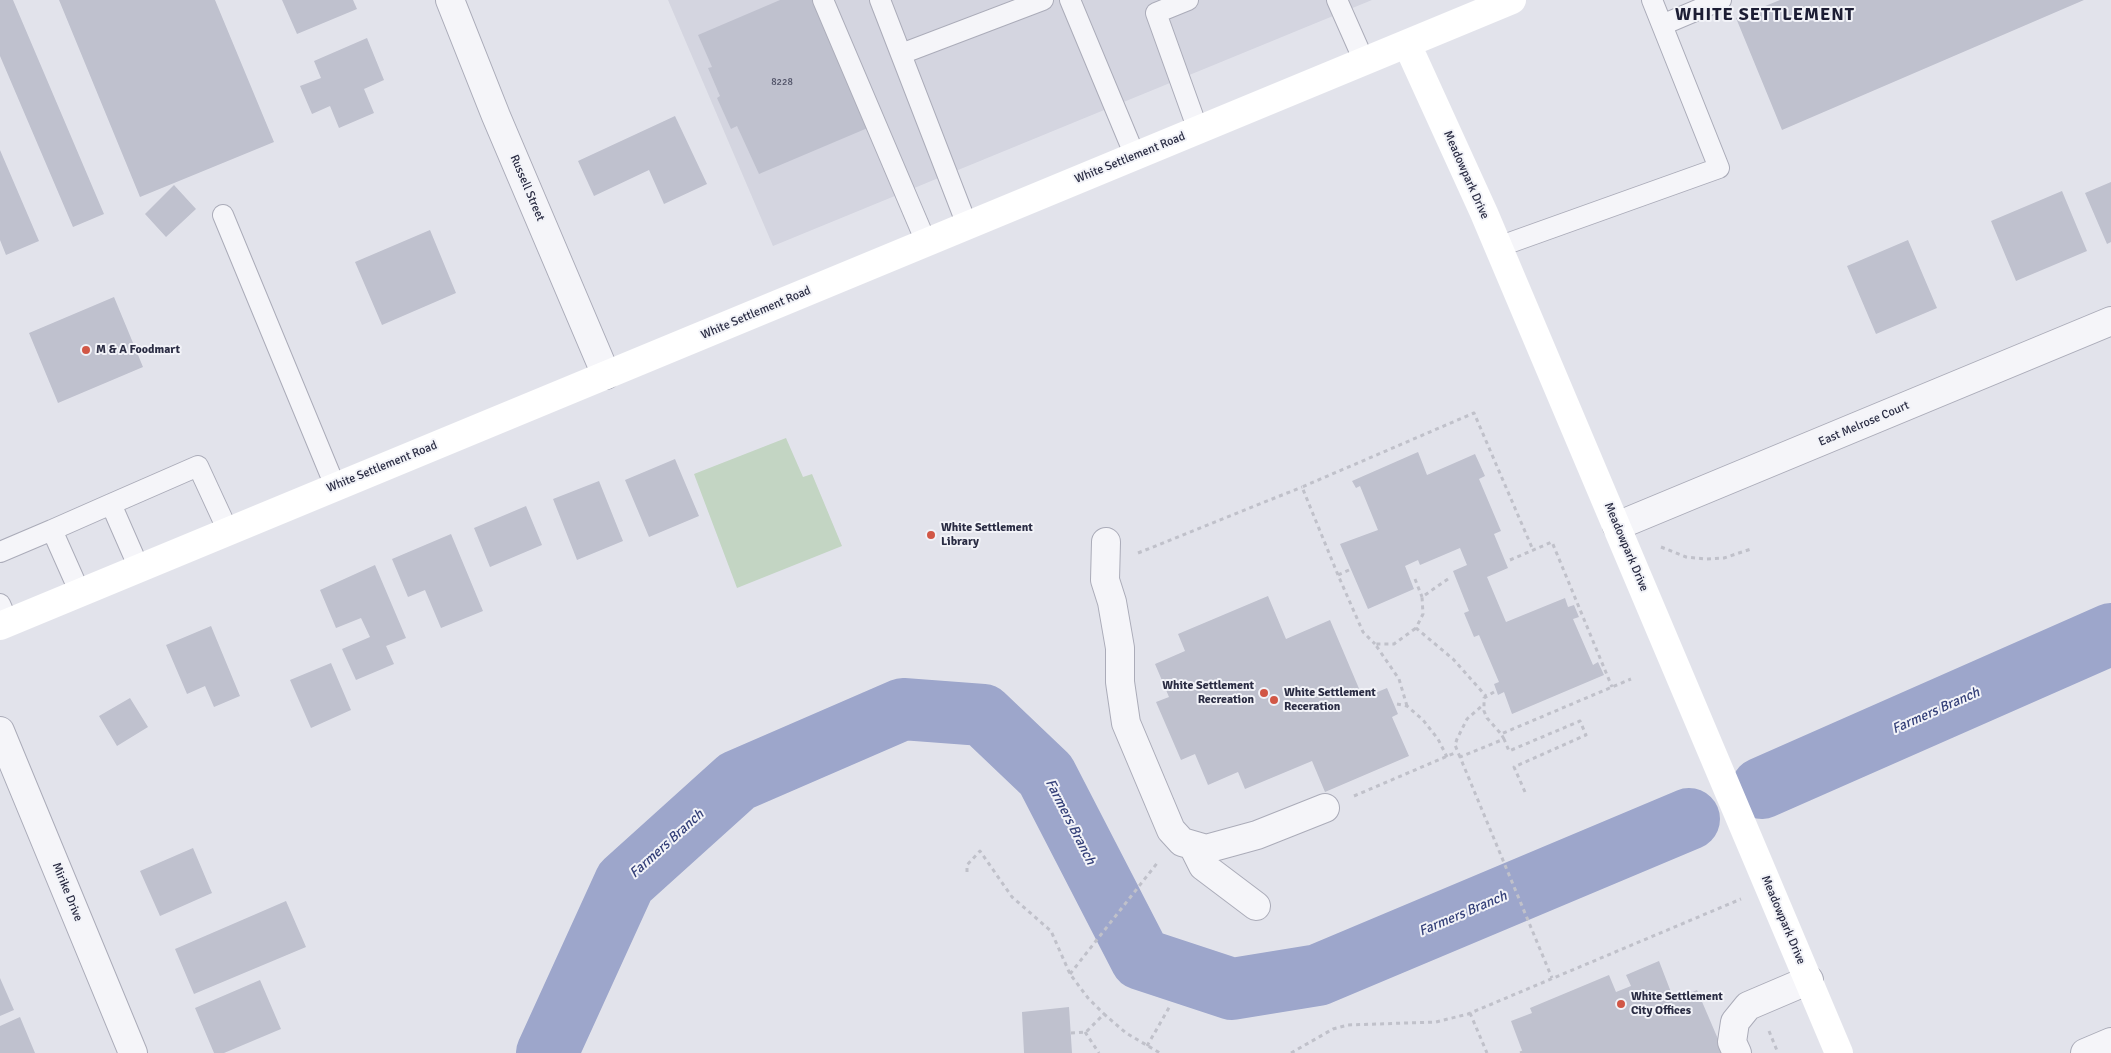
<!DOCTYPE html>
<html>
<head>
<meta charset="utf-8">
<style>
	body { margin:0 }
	canvas { display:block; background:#e2e3eb }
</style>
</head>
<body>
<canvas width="2111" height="1053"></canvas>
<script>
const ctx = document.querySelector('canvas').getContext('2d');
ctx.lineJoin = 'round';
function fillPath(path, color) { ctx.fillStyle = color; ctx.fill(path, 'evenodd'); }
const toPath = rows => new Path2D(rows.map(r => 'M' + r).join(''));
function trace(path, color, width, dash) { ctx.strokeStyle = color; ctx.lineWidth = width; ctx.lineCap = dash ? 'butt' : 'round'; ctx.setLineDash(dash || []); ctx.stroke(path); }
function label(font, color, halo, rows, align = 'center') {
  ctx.font = font + ' Signika,sans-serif'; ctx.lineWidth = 4; ctx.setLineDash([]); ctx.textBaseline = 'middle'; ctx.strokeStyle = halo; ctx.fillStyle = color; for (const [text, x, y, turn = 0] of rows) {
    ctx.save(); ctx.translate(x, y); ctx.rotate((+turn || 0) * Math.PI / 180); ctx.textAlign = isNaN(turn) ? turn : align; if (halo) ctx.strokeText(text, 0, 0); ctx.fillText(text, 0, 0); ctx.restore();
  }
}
const built = toPath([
	[668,0,1372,0,773,246]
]);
const green = toPath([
	[786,438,803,477,812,474,842,546,737,588,694,474]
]);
const river = toPath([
	[1762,788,2111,634],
	[547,1053,625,882,737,781,903,709,983,715,1046,775,1141,959,1232,989,1318,975,1689,819]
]);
const building = toPath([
	[0,0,13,0,104,214,73,227,0,56],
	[59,0,215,0,274,142,140,197],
	[282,0,353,0,357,9,297,34],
	[780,0,816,0,870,127,759,174,737,126,731,129,717,98,720,96,708,68,712,67,698,35],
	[1780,0,2084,0,1782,130,1736,18],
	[367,38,384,80,364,89,374,113,339,128,330,106,312,114,300,86,321,78,314,61],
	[675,116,707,184,664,204,649,170,594,196,578,161],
	[0,150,39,241,6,255,0,240],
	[2111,182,2111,242,2107,244,2085,193],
	[174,185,196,209,166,237,145,214],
	[2062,191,2087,251,2016,281,1991,221],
	[430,230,456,293,382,325,355,262],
	[1908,240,1937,308,1876,334,1847,266],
	[114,297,143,367,58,403,29,333],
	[1418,452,1427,475,1475,454,1485,476,1479,479,1501,531,1494,534,1508,568,1487,577,1506,622,1565,598,1568,607,1574,605,1579,617,1573,619,1593,665,1598,662,1604,675,1512,714,1504,692,1498,695,1494,684,1499,682,1479,635,1474,637,1464,613,1469,611,1453,571,1467,565,1460,548,1420,565,1418,560,1405,566,1414,589,1368,609,1340,544,1378,530,1360,486,1356,488,1352,481],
	[675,459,699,516,649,537,625,480],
	[599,481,623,541,577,560,553,499],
	[526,506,542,545,490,567,474,528],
	[451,534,483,611,441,628,425,590,408,597,392,559],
	[375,565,406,638,386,646,394,664,356,680,342,649,370,637,361,618,336,628,320,590],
	[1268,596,1286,639,1330,620,1363,698,1387,688,1398,714,1392,717,1409,756,1325,792,1312,761,1245,789,1238,772,1208,785,1195,754,1181,760,1156,702,1169,697,1155,664,1185,651,1178,634],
	[211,626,240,696,214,707,205,686,187,694,166,645],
	[331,663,351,710,311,728,290,680],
	[130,698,148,727,117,746,99,716],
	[193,848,212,893,160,916,140,871],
	[286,901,306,947,194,994,175,949],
	[1659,961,1674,1000,1697,990,1724,1053,1523,1053,1511,1021,1532,1013,1530,1008,1609,975,1616,992,1631,986,1626,975],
	[0,978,14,1010,0,1016],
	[260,980,281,1029,224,1053,214,1053,195,1008],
	[1069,1007,1072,1053,1024,1053,1022,1012],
	[20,1017,35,1053,0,1053,0,1026]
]);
const path = toPath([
	[1661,547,1686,557,1706,559,1724,558,1751,549],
	[1138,553,1302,487],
	[1510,560,1552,542,1612,687],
	[1349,570,1338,575,1363,632,1375,644],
	[1338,575,1302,487,1474,413,1533,550],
	[1415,579,1422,597],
	[1448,579,1422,597,1423,614,1416,628,1453,659,1486,696],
	[1494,692,1484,698,1484,711,1487,718,1501,734],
	[1397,704,1407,706,1423,720,1438,739,1447,757],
	[1407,706,1399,679,1375,644,1394,644,1416,628],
	[1504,739,1501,734,1631,679],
	[1460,757,1455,745,1457,739,1467,719,1484,704],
	[1525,792,1514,767,1586,735,1580,721,1509,751,1504,739,1460,757,1552,978],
	[1354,796,1457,752],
	[967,872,967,865,980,851,1012,897,1051,931,1070,974,1088,998,1104,1014],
	[1070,974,1158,862],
	[1470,1013,1487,1053],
	[1769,1031,1778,1053],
	[1085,1032,1099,1053],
	[1071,1033,1086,1032,1104,1014,1126,1033,1160,1053],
	[1147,1046,1170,1006],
	[1291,1053,1333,1029,1348,1025,1436,1022,1468,1014,1741,899],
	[1520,1053,1523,1052]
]);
const lane = toPath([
	[823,0,926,242],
	[880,0,967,225],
	[1070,0,1135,156],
	[1188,0,1156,13,1198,130],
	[1337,0,1364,61],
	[1662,25,1721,0],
	[901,54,1043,0],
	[223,215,335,486],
	[1498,247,1719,168,1652,0],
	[0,552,52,530],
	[139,568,111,504,198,466,228,531],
	[80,593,52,530,111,504],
	[0,604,8,622]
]);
const street = toPath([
	[450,0,496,116,606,375],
	[1617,526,2111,321],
	[1106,542,1105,580,1112,602,1120,648,1120,682,1126,723,1171,830,1182,842,1206,849,1257,835,1325,808],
	[0,731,133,1053],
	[1193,846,1203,866,1256,906],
	[1737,1053,1732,1042,1735,1022,1748,1006,1809,980],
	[2085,1053,2111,1042]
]);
const secondary = toPath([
	[1407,44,1484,213,1839,1053],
	[0,626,1512,0]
]);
const markers = [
	[86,350,5,"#d15746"],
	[931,535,5,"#d15746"],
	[1264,693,5,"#d15746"],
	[1274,700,5,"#d15746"],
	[1621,1004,5,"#d15746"]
];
const numberNames = [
	["8228",782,82]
];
const streetNames = [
	["White Settlement Road",1130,158,-22],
	["Meadowpark Drive",1466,175,66],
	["Russell Street",527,188,67],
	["White Settlement Road",756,313,-23],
	["East Melrose Court",1864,424,-23],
	["White Settlement Road",382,467,-22],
	["Meadowpark Drive",1626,547,67],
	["Mirike Drive",67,892,68],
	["Meadowpark Drive",1783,920,67]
];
const poiNames = [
	["M & A Foodmart",96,350],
	["White Settlement",941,528],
	["Library",941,542],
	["White Settlement",1254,686,"right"],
	["Recreation",1254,700,"right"],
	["White Settlement",1284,693],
	["Receration",1284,707],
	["White Settlement",1631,997],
	["City Offices",1631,1011]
];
const waterNames = [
	["Farmers Branch",1936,711,-24],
	["Farmers Branch",1070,822,63],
	["Farmers Branch",667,844,-42],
	["Farmers Branch",1463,914,-23]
];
const districtNames = [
	["WHITE SETTLEMENT",1765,15]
];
fillPath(built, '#d4d5e0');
fillPath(green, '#c3d5c3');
trace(river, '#9da6cb', 62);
fillPath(building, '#bfc1ce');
trace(lane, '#abacb9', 22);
trace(street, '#abacb9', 30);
trace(path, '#c0c1ca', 3, [4, 4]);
trace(lane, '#f5f5f9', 20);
trace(street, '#f5f5f9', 28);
trace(secondary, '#fff', 28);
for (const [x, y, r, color] of markers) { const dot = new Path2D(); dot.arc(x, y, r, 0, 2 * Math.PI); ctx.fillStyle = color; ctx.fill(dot); trace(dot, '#f2f3f8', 2); }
label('10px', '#4f5166', null, numberNames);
label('12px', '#2a2c43', '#f2f3f8', streetNames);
label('bold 12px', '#2a2c43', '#f2f3f8', poiNames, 'left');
label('italic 14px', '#333f78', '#f2f3f8', waterNames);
ctx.letterSpacing = '1px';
label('bold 18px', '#1c1d34', '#f2f3f8', districtNames);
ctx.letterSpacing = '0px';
</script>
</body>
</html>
